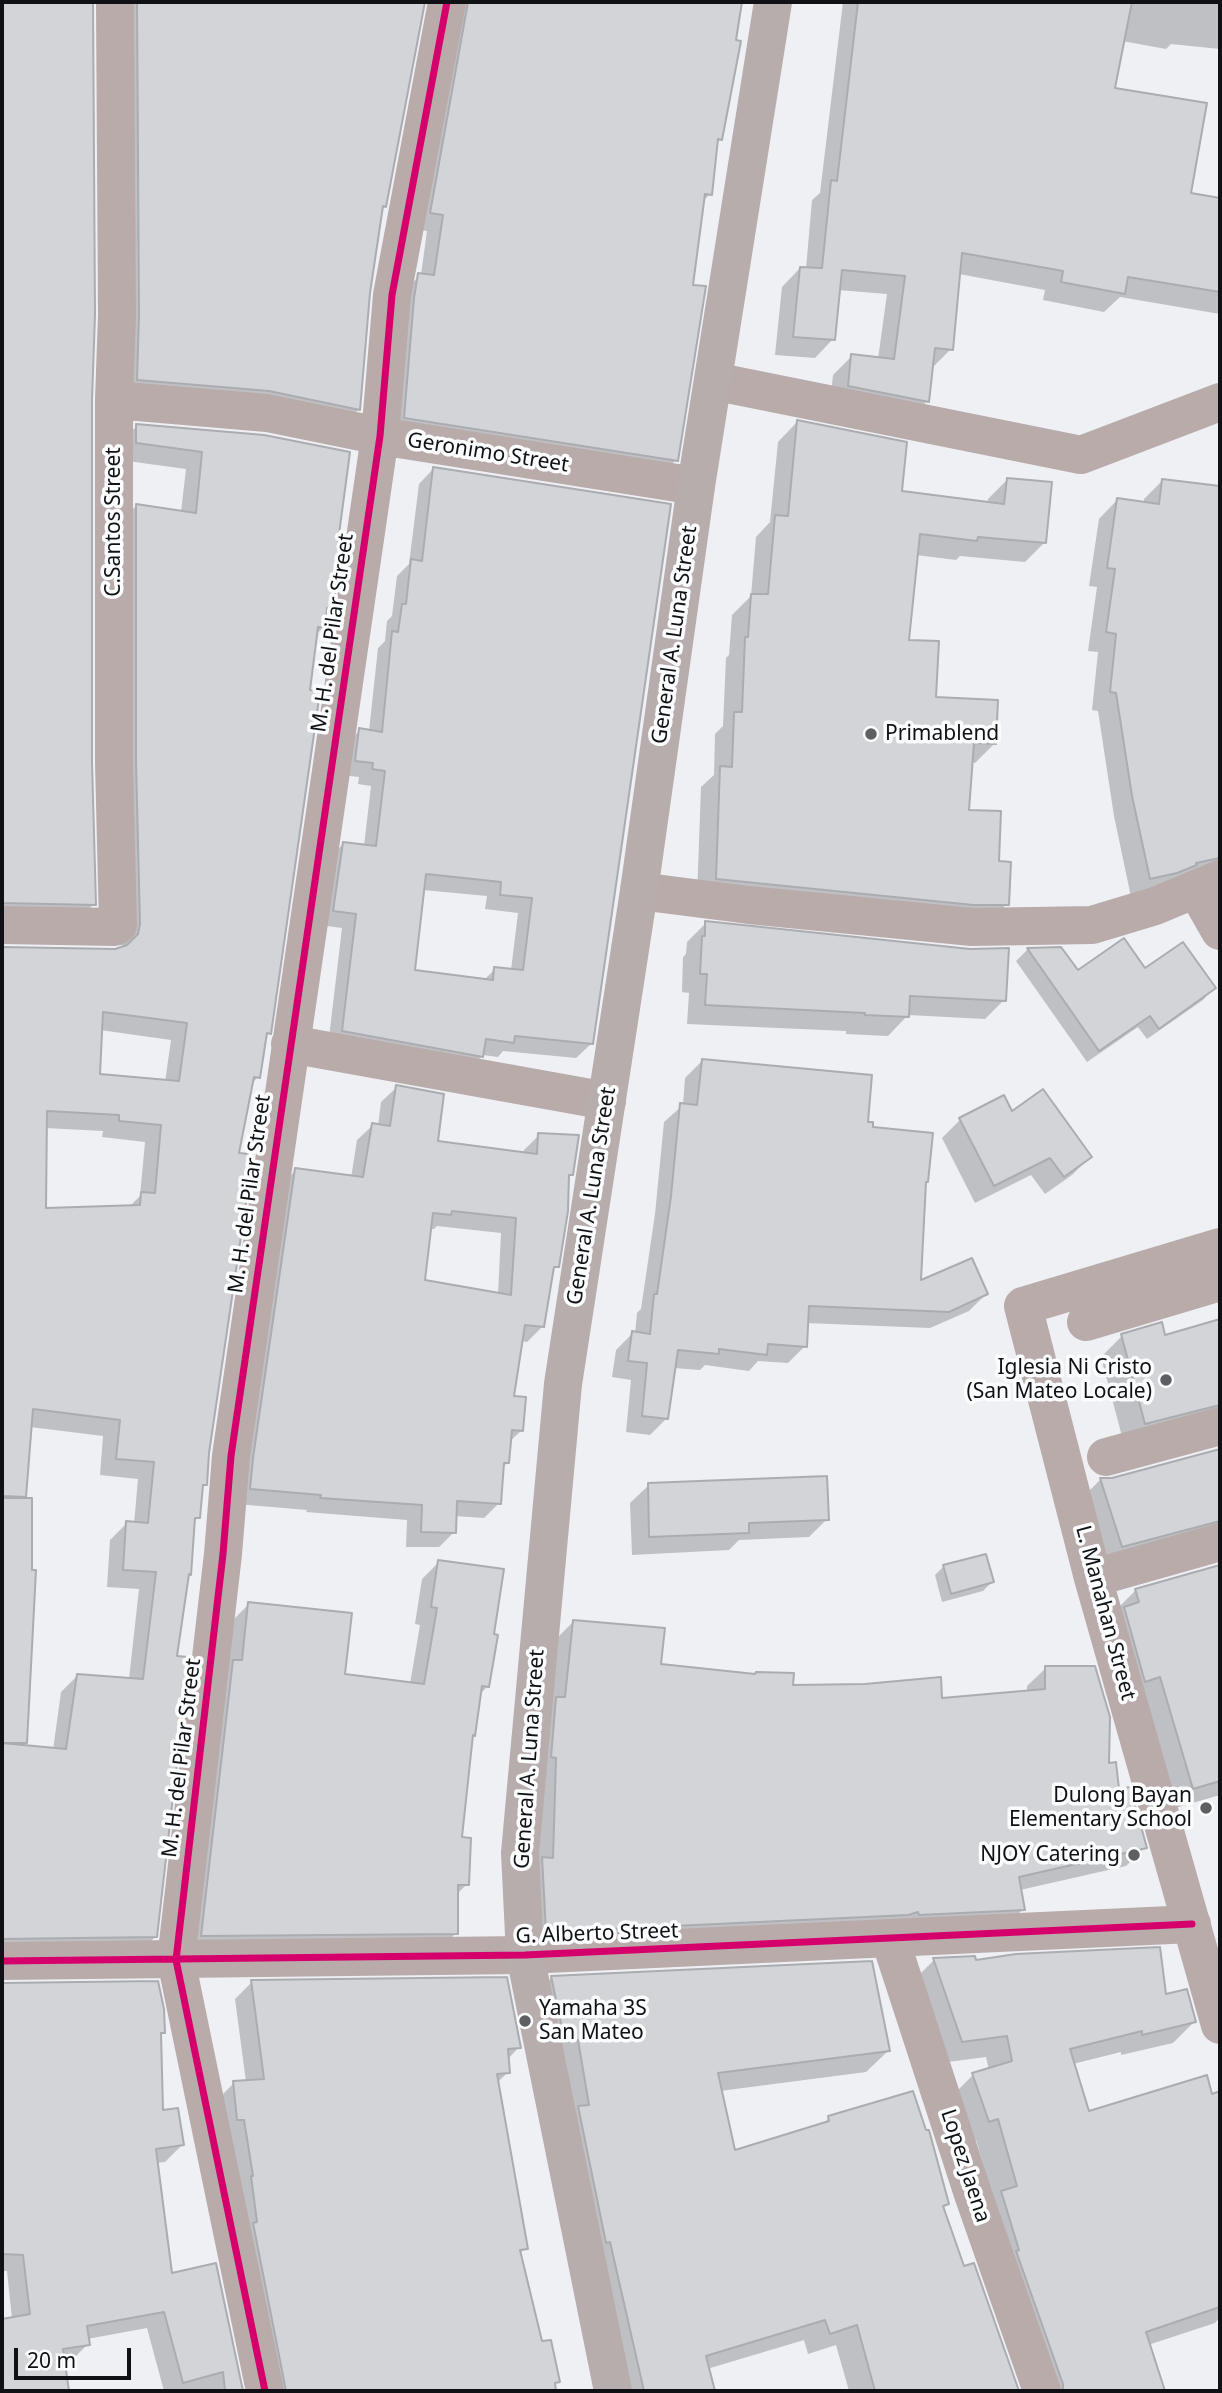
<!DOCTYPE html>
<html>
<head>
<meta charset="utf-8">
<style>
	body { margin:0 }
	#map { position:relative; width:1222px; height:2393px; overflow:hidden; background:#eef0f4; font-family:"Noto Sans",sans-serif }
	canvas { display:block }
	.frame { position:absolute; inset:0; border:4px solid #101114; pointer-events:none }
	.scale { position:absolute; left:14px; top:2348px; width:117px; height:32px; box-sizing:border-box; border:4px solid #101114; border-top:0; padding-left:9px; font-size:21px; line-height:24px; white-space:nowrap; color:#101114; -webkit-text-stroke:5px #fbfcfe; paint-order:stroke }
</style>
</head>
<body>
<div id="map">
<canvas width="1222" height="2393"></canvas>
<div class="frame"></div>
<div class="scale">20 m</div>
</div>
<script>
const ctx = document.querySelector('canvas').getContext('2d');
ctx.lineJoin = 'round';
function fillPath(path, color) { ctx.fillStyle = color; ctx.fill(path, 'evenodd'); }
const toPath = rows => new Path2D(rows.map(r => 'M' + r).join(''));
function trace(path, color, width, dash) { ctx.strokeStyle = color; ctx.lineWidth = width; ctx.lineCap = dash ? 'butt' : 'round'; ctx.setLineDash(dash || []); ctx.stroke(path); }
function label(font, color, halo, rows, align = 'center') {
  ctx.font = font + ' "Noto Sans",sans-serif'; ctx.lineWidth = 7; ctx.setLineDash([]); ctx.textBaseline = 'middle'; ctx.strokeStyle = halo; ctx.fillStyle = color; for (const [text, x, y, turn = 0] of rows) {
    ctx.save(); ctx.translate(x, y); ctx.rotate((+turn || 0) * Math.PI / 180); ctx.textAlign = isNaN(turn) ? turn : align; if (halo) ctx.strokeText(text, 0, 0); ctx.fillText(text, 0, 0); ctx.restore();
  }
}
const shadow = toPath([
	[2,2,91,2,93,315,90,400,90,762,94,904,77,921,2,920],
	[111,2,423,2,385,206,381,209,368,293,359,409,342,426,120,396],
	[443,2,740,2,721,139,716,144,710,194,702,202,691,287,676,460,659,477,387,434,402,292,421,275,427,231,414,229],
	[843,2,1220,2,1220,49,1171,44,1166,49,1122,41,1113,89,1189,194,1220,200,1220,314,1120,297,1104,312,1043,300,1045,290,959,274,951,349,932,368,927,401,909,420,830,404,833,375,852,356,878,359,887,294,838,290,833,339,815,358,775,355,782,287,800,268,806,269,812,200,820,193],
	[797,422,900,492,987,504,988,499,1007,480,1044,543,1025,562,960,556,956,560,916,555,907,642,934,699,995,743,975,763,971,762,967,812,997,863,1007,904,988,923,697,898,701,787,714,775,715,734,723,726,726,658,729,655,732,615,751,596,756,537,770,522,778,442],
	[137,426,264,436,335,551,331,608,325,614,323,627,316,635,269,1033,265,1037,258,1077,251,1084,237,1154,205,1484,201,1488,198,1518,193,1522,190,1574,187,1577,175,1658,155,1937,138,1954,2,1955,2,949,115,951,122,948,120,522,136,506,181,512,186,469,120,460,120,442],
	[100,1030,171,1040,165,1082,98,1075],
	[45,1128,103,1131,102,1137,145,1142,140,1196,129,1207,45,1210],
	[30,1427,103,1436,100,1475,138,1479,134,1524,127,1523,110,1540,107,1587,139,1589,129,1679,78,1675,61,1692,53,1750,25,1747,34,1571,30,1571,24,1500],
	[434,468,592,1043,576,1058,503,1051,498,1057,483,1055,467,1071,328,1046,342,928,319,925,328,859,343,844,364,846,371,786,358,784,359,777,341,775,345,745,360,730,369,731,378,648,385,641,387,621,392,616,397,576,409,564,419,484],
	[423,890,487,896,485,909,518,913,511,970,495,969,483,981,413,972],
	[1163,480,1220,488,1220,888,1131,897,1114,816,1098,711,1092,710,1098,652,1088,651,1097,587,1089,586,1099,519,1117,500,1144,504,1144,499],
	[706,923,1004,1000,985,1019,908,1015,888,1036,846,1034,846,1031,687,1024,689,993,682,992,683,957,686,954,687,942],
	[1060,949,1077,973,1145,971,1214,988,1203,1000,1147,1039,1138,1027,1087,1062,1016,961,1027,950],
	[702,1061,866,1124,927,1182,924,1184,919,1282,986,1294,969,1311,930,1328,806,1323,805,1346,788,1363,758,1361,749,1371,705,1365,700,1370,674,1368,667,1418,650,1435,626,1432,631,1380,612,1377,616,1350,633,1333,635,1334,637,1313,641,1309,655,1214,664,1122,683,1105,685,1078],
	[397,1087,436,1142,523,1154,524,1150,539,1135,571,1174,567,1178,557,1266,551,1272,542,1327,527,1342,521,1341,512,1398,521,1431,509,1442,507,1463,502,1468,499,1503,484,1518,455,1516,454,1532,439,1547,406,1547,407,1520,306,1512,307,1510,236,1504,281,1185,296,1170,351,1178,357,1140,373,1125,378,1126,381,1102],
	[437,1226,501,1233,498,1294,423,1281,430,1229,434,1229],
	[960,1120,1090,1157,1072,1175,1045,1194,1031,1175,975,1203,942,1138],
	[1220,1321,1220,1443,1124,1444,1101,1357,1122,1336,1163,1337],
	[1220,1450,1220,1566,1220,1557,1100,1567,1079,1501,1100,1480,1112,1480],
	[649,1485,827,1519,809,1537,739,1540,729,1550,632,1555,630,1503],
	[439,1562,492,1636,488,1686,479,1695,473,1735,471,1737,460,1839,467,1884,456,1895,456,1933,439,1951,184,1953,232,1621,249,1604,343,1676,410,1684,420,1625,415,1624,422,1579],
	[944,1566,992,1582,983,1591,942,1602,935,1575],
	[1220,1566,1220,1795,1172,1809,1114,1612,1136,1590],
	[574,1621,659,1665,791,1687,941,1700,1027,1692,1027,1686,1046,1668,1107,1765,1145,1847,1126,1866,1020,1890,1023,1909,1005,1928,528,1950,555,1640],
	[934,1960,974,1962,1165,1996,1194,2022,1173,2043,1121,2055,1121,2052,1073,2064,1087,2113,1217,2094,1220,2107,1220,2317,1215,2323,1148,2345,1161,2385,1155,2391,1037,2391,994,2201,976,2140,967,2143,952,2096,973,2075,989,2070,986,2057,940,2063,913,1981],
	[552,1977,888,2051,866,2072,720,2091,734,2152,822,2125,829,2118,948,2204,942,2209,963,2268,973,2265,1017,2391,849,2391,836,2345,808,2354,804,2340,707,2369,713,2391,619,2391,531,1999],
	[252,1982,519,2047,507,2060,508,2072,497,2083,526,2248,519,2254,541,2343,558,2381,553,2386,555,2391,268,2391,217,2100,234,2083,246,2082,235,1999],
	[157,1983,163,2033,159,2036,161,2112,182,2145,165,2162,156,2163,171,2275,215,2265,241,2391,164,2391,147,2328,87,2339,88,2344,71,2361,63,2362,67,2391,2,2391,2,2321,12,2319,7,2271,2,2271,2,1985]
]);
const building = toPath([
	[2,2,93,2,95,315,92,400,92,762,96,905,2,903,2,2],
	[137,2,425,2,386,207,383,206,370,293,360,410,269,391,137,380,139,315,137,2],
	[468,2,742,2,736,40,741,41,722,140,718,139,712,195,705,194,693,285,706,286,678,461,404,418,414,298,418,273,434,275,443,215,430,213,468,2],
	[858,2,1132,2,1115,88,1207,103,1191,193,1220,198,1220,292,1128,277,1125,294,1061,282,1063,271,962,253,953,350,935,348,929,402,848,386,851,354,894,359,905,276,842,270,835,340,793,337,800,267,822,268,831,180,837,181,858,2],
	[797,420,907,442,902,491,1004,504,1007,478,1052,482,1046,543,978,537,977,541,920,534,909,640,939,641,936,697,998,700,996,744,974,743,969,810,1001,811,999,861,1011,862,1009,905,973,905,716,879,720,766,732,767,734,712,742,712,745,637,748,637,751,594,768,594,775,515,788,516,797,420],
	[136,424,264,435,350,452,337,549,341,550,333,609,327,608,325,628,318,627,310,690,320,692,271,1034,267,1033,260,1078,254,1077,239,1153,249,1154,249,1161,252,1162,209,1453,207,1485,203,1485,200,1518,195,1518,191,1575,189,1574,177,1656,189,1657,157,1937,2,1939,2,1743,66,1749,77,1674,143,1679,156,1572,123,1570,126,1521,148,1523,154,1462,116,1459,120,1420,33,1409,26,1497,2,1496,2,947,115,949,127,945,138,934,140,924,136,762,136,504,196,513,202,452,136,443,136,424],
	[103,1012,187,1023,179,1081,100,1074,103,1012],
	[47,1111,119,1115,119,1121,161,1125,155,1193,141,1192,140,1205,46,1208,47,1111],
	[433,467,671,504,593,1044,515,1036,514,1043,486,1039,483,1057,342,1031,356,914,333,911,343,842,376,846,385,771,372,769,373,763,355,761,359,728,382,732,392,631,398,632,402,604,406,604,411,559,422,561,433,467],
	[426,874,501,882,500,895,532,898,523,970,494,967,493,980,415,970,426,874],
	[1162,479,1220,486,1220,858,1196,863,1197,865,1177,873,1150,879,1132,796,1116,693,1110,692,1116,634,1106,632,1115,569,1107,568,1117,498,1159,504,1162,479],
	[705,921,970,949,1009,948,1006,1001,910,996,909,1017,865,1015,865,1013,705,1005,707,974,700,974,702,936,705,936,705,921],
	[1124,938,1145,968,1183,942,1216,988,1159,1029,1150,1016,1099,1051,1027,948,1061,947,1078,970,1124,938],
	[702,1059,872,1075,868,1122,873,1122,873,1127,933,1133,928,1182,926,1182,921,1280,972,1258,988,1294,949,1312,809,1306,807,1347,768,1344,767,1355,719,1349,719,1354,678,1350,668,1419,642,1416,647,1363,628,1361,632,1331,650,1334,654,1294,657,1294,671,1196,680,1103,697,1105,702,1059],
	[396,1085,444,1094,438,1141,537,1154,538,1133,579,1135,573,1175,569,1175,568,1211,559,1267,554,1267,544,1327,525,1325,514,1396,526,1397,523,1431,512,1430,509,1463,504,1463,501,1504,457,1501,456,1533,421,1532,422,1505,320,1498,321,1495,250,1489,253,1458,295,1168,363,1177,372,1123,390,1126,396,1085],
	[452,1211,516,1218,511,1295,425,1280,433,1213,451,1215,452,1211],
	[1043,1089,1092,1157,1064,1177,1050,1158,994,1186,959,1118,1004,1095,1012,1111,1043,1089],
	[1220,1319,1220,1405,1145,1424,1121,1334,1162,1322,1165,1335,1220,1319],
	[1220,1449,1220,1521,1122,1547,1100,1478,1112,1478,1220,1449],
	[827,1476,829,1520,749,1523,749,1533,649,1537,648,1483,827,1476],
	[2,1498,32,1498,32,1570,36,1570,27,1743,2,1743,2,1498],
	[986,1554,994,1582,951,1594,943,1565,986,1554],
	[438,1560,504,1569,494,1634,498,1635,489,1687,482,1686,475,1736,473,1735,462,1837,471,1838,469,1885,458,1885,458,1934,201,1936,233,1660,242,1660,248,1602,352,1613,345,1674,424,1684,437,1608,431,1607,438,1560],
	[1220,1565,1220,1781,1193,1789,1160,1677,1145,1682,1124,1607,1139,1602,1135,1589,1220,1565],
	[573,1620,665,1628,661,1664,755,1674,756,1672,794,1673,793,1685,865,1684,941,1677,942,1698,1045,1689,1045,1666,1095,1666,1110,1717,1109,1763,1116,1762,1119,1789,1130,1787,1147,1848,1019,1877,1025,1910,919,1915,918,1912,908,1915,546,1932,542,1857,553,1858,556,1758,551,1757,556,1697,565,1697,573,1620],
	[1160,1947,1166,1994,1187,1989,1196,2022,1142,2035,1142,2031,1070,2049,1089,2111,1207,2075,1212,2094,1220,2091,1220,2307,1146,2332,1165,2391,1063,2391,1063,2384,1016,2251,1019,2250,1001,2191,1017,2186,998,2119,989,2122,972,2073,1012,2061,1007,2036,962,2042,933,1958,975,1956,976,1960,1016,1954,1160,1947],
	[872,1961,890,2051,718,2073,735,2150,829,2121,828,2116,913,2091,926,2130,929,2130,949,2204,943,2206,964,2266,974,2263,1019,2391,875,2391,857,2325,830,2334,825,2320,706,2356,715,2391,644,2391,610,2242,606,2243,578,2106,589,2105,578,2040,565,2042,551,1976,872,1961],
	[507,1977,521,2048,508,2049,510,2073,497,2074,528,2249,520,2250,542,2341,551,2340,560,2382,555,2383,556,2391,286,2391,253,2223,257,2222,251,2176,253,2176,244,2120,237,2120,233,2081,264,2079,251,1980,507,1977],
	[158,1981,164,2009,165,2033,161,2033,163,2110,178,2108,184,2145,156,2149,172,2273,216,2263,243,2391,225,2391,223,2372,183,2383,164,2312,87,2326,90,2345,63,2349,69,2391,2,2391,2,2319,30,2314,23,2255,2,2254,2,1983,158,1981]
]);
const minor = toPath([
	[713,381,1081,455,1220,402],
	[114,400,267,413,380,436,696,486],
	[1196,889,1220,931],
	[639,891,749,905,972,927,1092,925,1155,906,1220,879],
	[2,925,115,927,118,925,114,762,114,400,117,315,115,2],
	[290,1044,607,1101],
	[1220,1247,1023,1306,1093,1578,1220,2025],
	[1086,1322,1220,1282],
	[1106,1457,1220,1426],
	[1093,1578,1220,1542],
	[890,1939,974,2197,1042,2391],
	[2,1961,525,1955,1192,1924],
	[265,2391,176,1960,223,1554,231,1456,380,436,392,295,447,2]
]);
const major = toPath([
	[613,2391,525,1955,520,1853,563,1384,639,891,696,486,773,2]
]);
const cycleway = toPath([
	[2,1961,525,1955,1192,1924],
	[265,2391,176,1960,223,1554,231,1456,380,436,392,295,447,2]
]);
const markers = [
	[871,734,7,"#5e5f62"],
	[1166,1380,7,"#5e5f62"],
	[1206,1808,7,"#5e5f62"],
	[1134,1855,7,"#5e5f62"],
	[525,2021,7,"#5e5f62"]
];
const streetNames = [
	["Geronimo Street",488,453,9],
	["C.Santos Street",114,522,-90],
	["M. H. del Pilar Street",333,633,-82],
	["General A. Luna Street",675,635,-82],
	["M. H. del Pilar Street",250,1194,-82],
	["General A. Luna Street",592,1196,-81],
	["L. Manahan Street",1105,1613,75],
	["M. H. del Pilar Street",182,1758,-83],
	["General A. Luna Street",530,1759,-86],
	["G. Alberto Street",597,1934,-2],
	["Lopez Jaena",965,2166,72]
];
const poiNames = [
	["Primablend",885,734,"left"],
	["Iglesia Ni Cristo",1152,1368],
	["(San Mateo Locale)",1152,1392],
	["Dulong Bayan",1192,1796],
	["Elementary School",1192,1820],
	["NJOY Catering",1120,1855],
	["Yamaha 3S",539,2009,"left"],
	["San Mateo",539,2033,"left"]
];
fillPath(shadow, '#0003');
fillPath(building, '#d2d4d7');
trace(building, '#aaacb0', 2);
trace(minor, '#b8abaa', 38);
trace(major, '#b8adad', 38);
trace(cycleway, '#d6006c', 7);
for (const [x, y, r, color] of markers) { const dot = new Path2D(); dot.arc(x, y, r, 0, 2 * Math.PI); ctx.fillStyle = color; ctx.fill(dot); trace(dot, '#fbfcfe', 2.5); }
label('21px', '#101114', '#fbfcfe', streetNames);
label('21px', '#101114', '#fbfcfe', poiNames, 'right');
</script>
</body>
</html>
